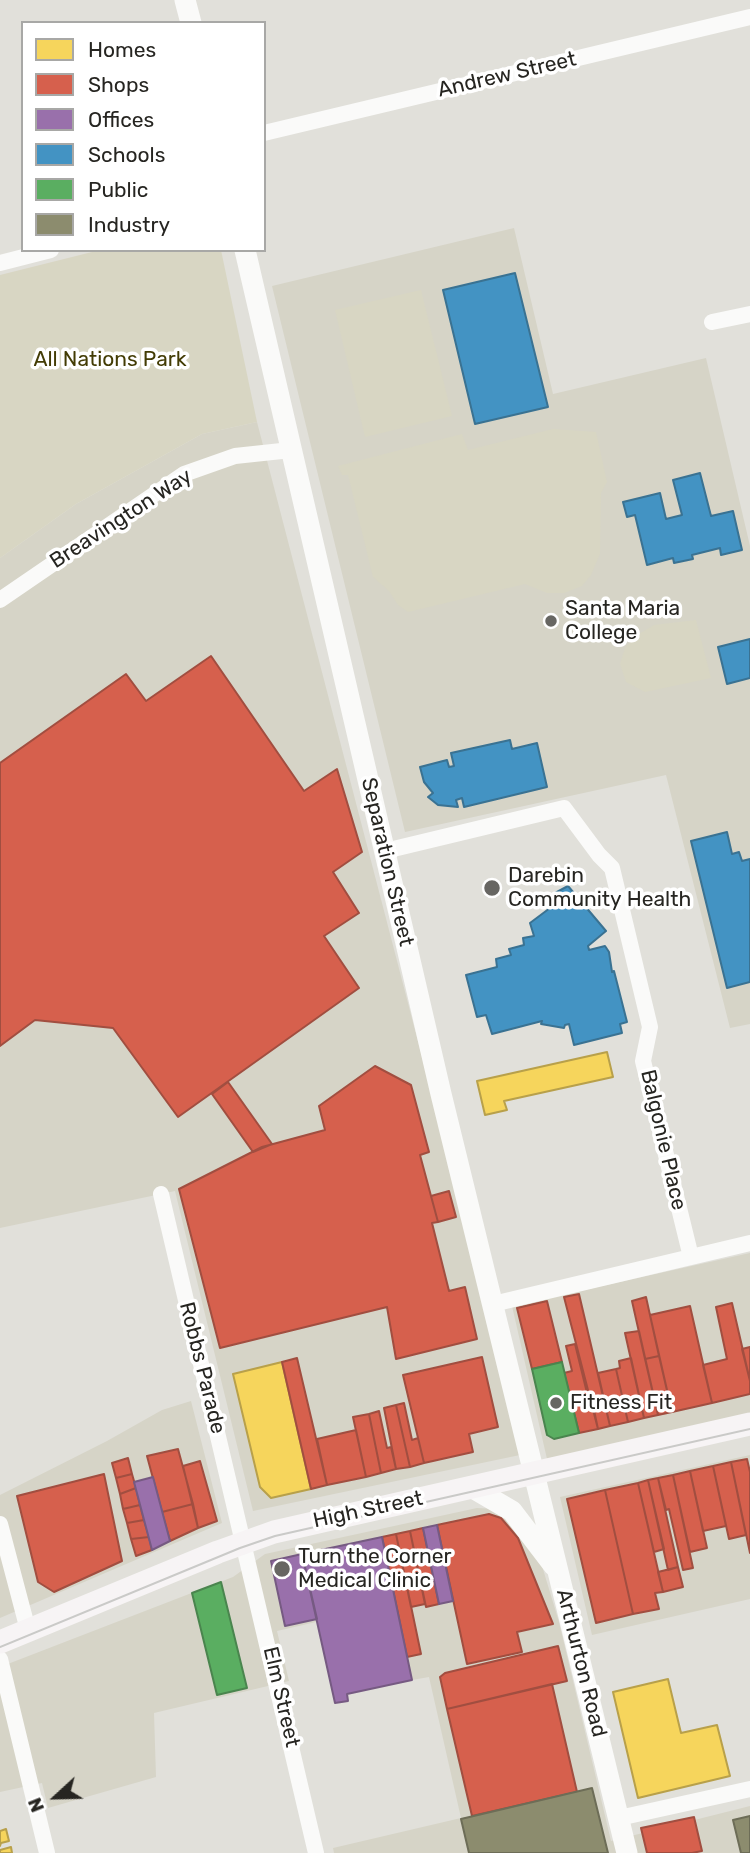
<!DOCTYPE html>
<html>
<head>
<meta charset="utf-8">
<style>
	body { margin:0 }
	#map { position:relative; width:750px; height:1853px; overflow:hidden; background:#e1e0da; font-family:Rubik,sans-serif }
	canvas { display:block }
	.legend { position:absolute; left:21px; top:21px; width:245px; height:231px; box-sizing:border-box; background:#fff; border:2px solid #a8a8a6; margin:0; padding:9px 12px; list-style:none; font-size:21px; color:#262521 }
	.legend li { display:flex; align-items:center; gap:14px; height:35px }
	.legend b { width:35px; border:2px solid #a8a8a6 }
	.north { position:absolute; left:21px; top:1762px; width:70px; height:70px; -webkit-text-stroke:5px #fff; paint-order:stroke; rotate:248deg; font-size:19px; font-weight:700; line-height:28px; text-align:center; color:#262521 }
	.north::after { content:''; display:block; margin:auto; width:24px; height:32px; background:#262521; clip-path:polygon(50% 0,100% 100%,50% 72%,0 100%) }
</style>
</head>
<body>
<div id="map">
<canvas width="750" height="1853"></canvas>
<ul class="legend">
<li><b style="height:19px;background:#f6d55c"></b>Homes</li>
<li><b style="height:19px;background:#d6604d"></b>Shops</li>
<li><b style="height:19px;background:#9970ab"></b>Offices</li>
<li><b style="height:19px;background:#4393c3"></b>Schools</li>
<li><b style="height:19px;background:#5aae61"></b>Public</li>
<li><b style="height:19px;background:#8c8c6e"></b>Industry</li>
</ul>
<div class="north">N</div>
</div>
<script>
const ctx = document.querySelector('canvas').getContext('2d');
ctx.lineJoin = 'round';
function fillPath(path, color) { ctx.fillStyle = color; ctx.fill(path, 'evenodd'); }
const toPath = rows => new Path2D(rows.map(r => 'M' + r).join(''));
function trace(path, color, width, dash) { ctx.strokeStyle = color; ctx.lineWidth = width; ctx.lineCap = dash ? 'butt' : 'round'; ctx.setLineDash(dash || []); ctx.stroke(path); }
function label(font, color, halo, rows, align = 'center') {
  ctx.font = font + ' Rubik,sans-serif'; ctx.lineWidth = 7; ctx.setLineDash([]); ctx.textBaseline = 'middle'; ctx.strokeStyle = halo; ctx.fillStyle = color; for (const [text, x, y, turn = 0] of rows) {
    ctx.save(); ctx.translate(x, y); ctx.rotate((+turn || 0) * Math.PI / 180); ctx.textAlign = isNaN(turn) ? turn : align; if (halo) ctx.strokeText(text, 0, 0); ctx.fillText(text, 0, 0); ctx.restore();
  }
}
const built = toPath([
	[514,228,553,394,706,358,750,546,750,1024,730,1028,666,775,405,832,272,286],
	[257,422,429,1084,520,1455,253,1511,175,1191,0,1228,0,558,76,504,202,434],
	[750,1253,750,1413,547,1459,512,1306],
	[191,1401,222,1523,0,1618,0,1495,107,1441,162,1410],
	[750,1455,750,1599,592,1635,560,1497],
	[477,1508,497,1509,512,1519,542,1566,559,1622,611,1841,750,1806,750,1853,334,1853,333,1848,461,1818,429,1677,412,1680,407,1657,310,1591,316,1622,277,1631,289,1681,154,1713,156,1777,48,1808,42,1783,0,1792,0,1667,233,1577,265,1554]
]);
const green = toPath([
	[100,250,221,250,257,422,202,434,76,504,0,558,0,275],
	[421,290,452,416,365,437,335,310],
	[553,429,596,432,607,482,601,493,600,554,591,575,582,586,564,593,547,593,525,584,408,612,398,605,389,591,373,577,348,475,342,475,338,466,462,434,468,450],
	[696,620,711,678,645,692,626,682,620,664,625,648,634,637,654,625]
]);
const homes = toPath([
	[607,1052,613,1077,504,1101,507,1110,485,1115,477,1081,607,1052],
	[282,1362,311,1489,271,1498,260,1487,233,1374,282,1362],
	[668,1679,681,1733,717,1725,730,1776,638,1798,613,1692,668,1679],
	[6,1829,9,1841,1,1843,0,1846,0,1831,6,1829],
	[11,1847,12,1853,0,1853,0,1850,11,1847]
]);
const shops = toPath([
	[211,656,304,791,337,769,362,852,333,872,359,913,324,936,359,988,178,1117,113,1028,35,1020,0,1046,0,763,126,674,146,701,211,656],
	[375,1066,411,1085,429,1152,420,1155,438,1222,432,1223,449,1291,465,1287,477,1339,396,1359,387,1307,220,1348,179,1189,262,1147,325,1130,319,1106,375,1066],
	[228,1082,272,1144,253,1152,212,1094,228,1082],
	[449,1191,456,1217,438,1222,431,1196,449,1191],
	[579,1294,610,1426,598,1429,564,1297,579,1294],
	[646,1297,659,1356,645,1359,632,1301,646,1297],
	[547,1301,562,1362,532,1369,517,1308,547,1301],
	[732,1303,750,1381,750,1394,712,1403,703,1365,727,1359,716,1307,732,1303],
	[690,1306,712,1403,672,1412,650,1315,690,1306],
	[639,1331,658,1415,644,1418,625,1333,639,1331],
	[575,1344,589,1401,592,1401,598,1429,579,1433,564,1373,572,1371,566,1346,575,1344],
	[750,1347,750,1381,742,1349,750,1347],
	[659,1356,672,1412,658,1415,645,1359,659,1356],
	[482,1357,498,1427,469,1434,473,1452,424,1463,403,1375,482,1357],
	[297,1358,327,1485,311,1489,282,1362,297,1358],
	[631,1358,644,1418,628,1422,616,1369,620,1368,619,1361,631,1358],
	[616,1369,628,1422,610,1426,598,1373,616,1369],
	[404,1403,412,1440,418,1438,424,1463,410,1467,396,1405,404,1403],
	[396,1405,410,1467,396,1469,384,1408,396,1405],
	[379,1411,387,1448,391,1447,396,1469,381,1473,369,1414,379,1411],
	[369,1414,381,1473,366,1477,353,1417,369,1414],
	[356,1430,366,1477,327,1485,317,1439,356,1430],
	[178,1449,193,1504,162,1512,147,1456,178,1449],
	[128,1458,132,1474,116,1478,112,1463,128,1458],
	[747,1459,750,1472,750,1553,731,1462,747,1459],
	[200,1461,217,1521,198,1528,183,1466,200,1461],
	[731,1462,746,1535,729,1539,713,1466,731,1462],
	[713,1466,726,1526,703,1531,690,1471,713,1466],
	[690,1471,707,1548,690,1552,673,1475,690,1471],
	[104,1474,122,1561,54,1592,38,1582,17,1496,104,1474],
	[132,1474,136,1488,120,1494,116,1478,132,1474],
	[673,1475,693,1568,683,1570,669,1509,666,1510,658,1478,673,1475],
	[658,1478,678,1567,668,1570,648,1480,658,1478],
	[648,1480,664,1549,654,1552,638,1483,648,1480],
	[638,1483,663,1592,655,1593,659,1609,633,1614,605,1490,638,1483],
	[136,1488,140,1505,123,1509,120,1494,136,1488],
	[605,1490,633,1614,596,1623,567,1499,605,1490],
	[193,1504,198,1528,170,1541,162,1512,193,1504],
	[140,1505,144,1520,127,1523,123,1509,140,1505],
	[489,1514,501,1518,518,1538,553,1624,517,1632,522,1652,467,1664,437,1525,489,1514],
	[144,1520,149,1537,131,1539,127,1523,144,1520],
	[423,1528,439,1604,426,1607,410,1531,423,1528],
	[410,1531,425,1604,411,1607,396,1534,410,1531],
	[396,1534,421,1654,407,1657,382,1537,396,1534],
	[149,1537,152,1550,136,1556,131,1539,149,1537],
	[678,1567,683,1587,663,1592,658,1572,678,1567],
	[558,1646,567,1681,447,1709,440,1677,445,1673,558,1646],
	[552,1684,577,1792,472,1816,447,1709,552,1684],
	[694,1817,702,1851,692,1853,647,1853,641,1828,694,1817]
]);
const offices = toPath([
	[153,1477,170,1541,152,1550,134,1482,153,1477],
	[437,1525,453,1601,439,1604,423,1528,437,1525],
	[382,1537,412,1680,347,1694,348,1701,335,1703,302,1554,382,1537],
	[302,1554,317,1619,285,1626,271,1561,302,1554]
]);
const schools = toPath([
	[515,273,548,407,475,424,443,290,515,273],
	[700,473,711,516,733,511,742,550,721,555,720,548,692,555,693,559,674,563,673,558,647,565,635,515,627,517,623,502,660,493,666,519,682,515,673,480,700,473],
	[750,639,750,678,727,684,718,647,750,639],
	[510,740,512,749,537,743,547,787,464,807,462,798,456,800,458,807,438,805,428,797,433,793,424,782,420,767,447,760,449,767,454,766,451,753,510,740],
	[727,832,732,854,739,852,742,861,750,859,750,982,727,988,691,841,727,832],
	[568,886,606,931,588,946,589,950,605,946,609,952,612,972,614,971,627,1022,620,1024,622,1033,574,1045,569,1024,565,1025,564,1028,541,1024,542,1021,492,1034,486,1015,477,1017,466,975,497,967,496,959,511,955,509,949,524,945,523,938,534,936,530,923,554,905,552,901,555,893,568,886]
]);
const public = toPath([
	[562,1362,579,1433,554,1439,547,1435,532,1369,562,1362],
	[221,1582,247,1688,217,1695,192,1593,221,1582]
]);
const industry = toPath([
	[592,1788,608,1853,469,1853,461,1819,592,1788],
	[750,1816,750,1853,741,1853,733,1820,750,1816]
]);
const minor = toPath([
	[264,133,750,17],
	[0,263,51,250],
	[712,322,750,314],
	[0,600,184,474,235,456,291,450],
	[385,851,564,808,599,855,612,868,650,1027,643,1061,691,1257],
	[161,1194,316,1853],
	[493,1304,750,1243],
	[0,1524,28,1630],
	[0,1659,47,1853],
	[619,1818,750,1789]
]);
const tertiary = toPath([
	[185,0,191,23],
	[245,250,441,1094,627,1853],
	[471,1487,512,1511,554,1566]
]);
const secondary = toPath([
	[0,1642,218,1552,274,1532,750,1424]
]);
const tram = toPath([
	[0,1647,240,1548,275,1536,750,1429]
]);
const markers = [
	[551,621,7,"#676662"],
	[492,888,9,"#676662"],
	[556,1403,7,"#676662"],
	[282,1569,9,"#676662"]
];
const streetNames = [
	["Andrew Street",507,75,-13],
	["Breavington Way",121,519,-33],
	["Separation Street",387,862,77],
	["Balgonie Place",663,1140,77],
	["Robbs Parade",202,1368,76],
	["High Street",368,1510,-12],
	["Arthurton Road",581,1663,76],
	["Elm Street",281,1697,77]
];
const parkNames = [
	["All Nations Park",110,360]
];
const poiNames = [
	["Santa Maria",565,609],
	["College",565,633],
	["Darebin",508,876],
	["Community Health",508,900],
	["Fitness Fit",570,1403],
	["Turn the Corner",298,1557],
	["Medical Clinic",298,1581]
];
fillPath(built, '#d6d4c7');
fillPath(green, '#d8d6c3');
fillPath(homes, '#f6d55c');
trace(homes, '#b8a04a', 2);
fillPath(shops, '#d6604d');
trace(shops, '#a14e40', 2);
fillPath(offices, '#9970ab');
trace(offices, '#765a82', 2);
fillPath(schools, '#4393c3');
trace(schools, '#3a7292', 2);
fillPath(public, '#5aae61');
trace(public, '#4a854e', 2);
fillPath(industry, '#8c8c6e');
trace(industry, '#6d6d57', 2);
trace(minor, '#fafaf9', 16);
trace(tertiary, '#fafaf9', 21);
trace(secondary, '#f7f4f5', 23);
trace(tram, '#cacac8', 2);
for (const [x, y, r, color] of markers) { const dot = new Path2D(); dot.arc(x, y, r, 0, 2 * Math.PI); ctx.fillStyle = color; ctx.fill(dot); trace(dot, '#fff', 2.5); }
label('21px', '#262521', '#fff', streetNames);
label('21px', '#433c05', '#fff', parkNames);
label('21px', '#262521', '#fff', poiNames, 'left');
</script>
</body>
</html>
